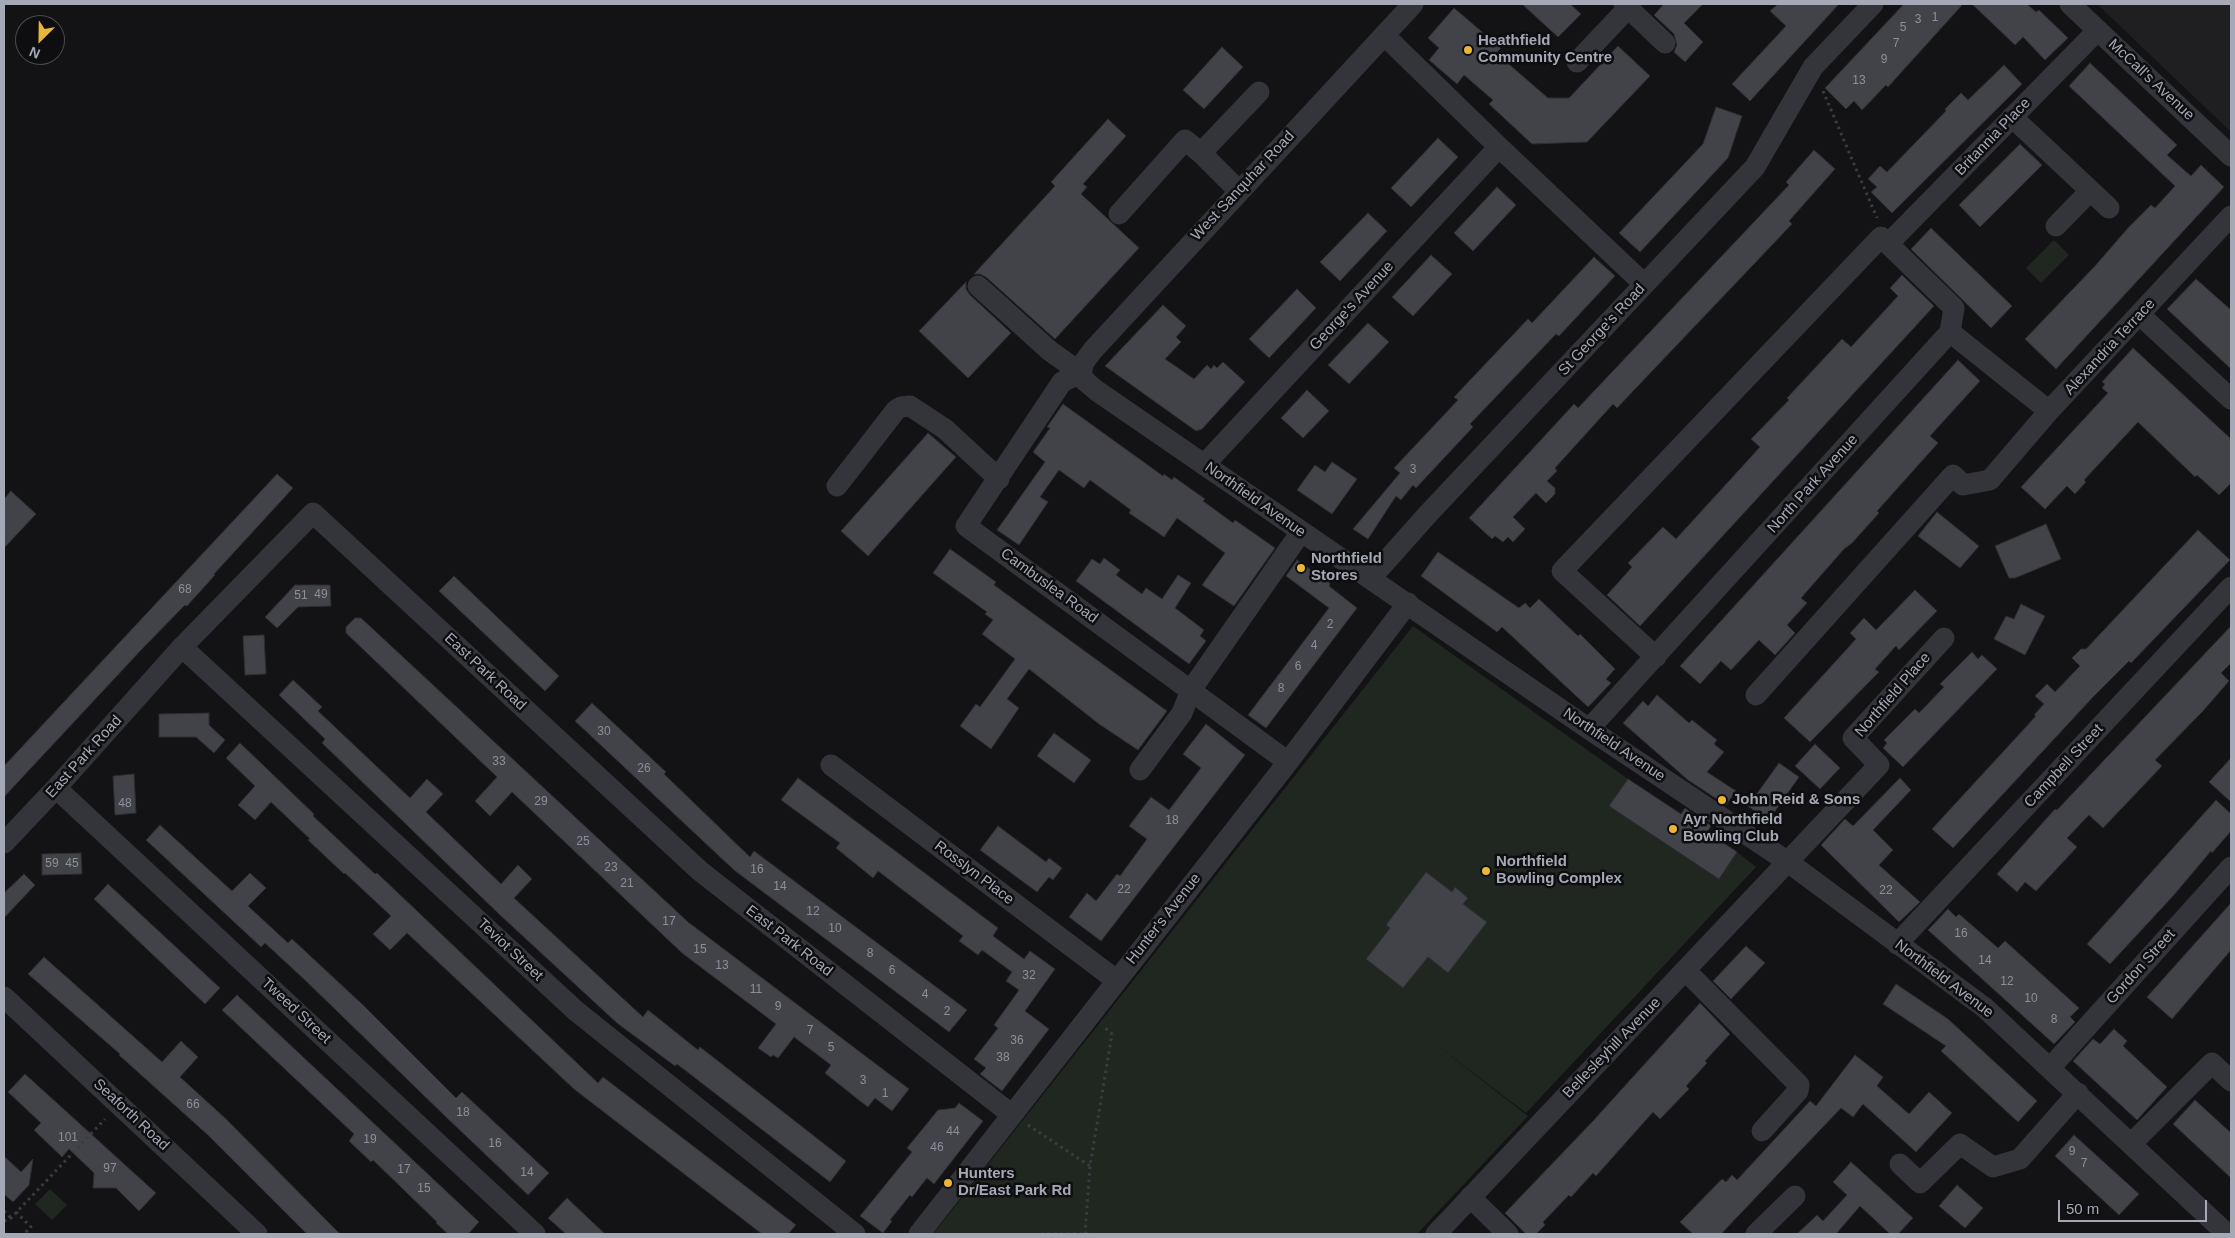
<!DOCTYPE html>
<html>
<head>
<meta charset="utf-8">
<style>
	body { margin:0 }
	#map { position:relative; width:2235px; height:1238px; overflow:hidden; background:#131315; font-family:Arial,sans-serif }
	canvas { display:block }
	.frame { position:absolute; inset:0; border:5px solid #a5a9b5; pointer-events:none }
	.north { position:absolute; left:15px; top:15px; width:50px; height:50px; box-sizing:border-box; background:#0e0e10; border:1px solid #4a4c52; border-radius:50%; rotate:203deg; font-size:14px; font-weight:700; line-height:20px; text-align:center; color:#a5a9b5 }
	.north::after { content:''; display:block; margin:auto; width:18px; height:22px; background:#e9b637; clip-path:polygon(50% 0,100% 100%,50% 72%,0 100%) }
	.scale { position:absolute; left:2058px; top:1200px; width:149px; height:22px; box-sizing:border-box; border:2px solid #a5a9b5; border-top:0; padding-left:6px; font-size:15px; line-height:18px; white-space:nowrap; color:#a5a9b5; -webkit-text-stroke:4px #0e0e10; paint-order:stroke }
</style>
</head>
<body>
<div id="map">
<canvas width="2235" height="1238"></canvas>
<div class="frame"></div>
<div class="north">N</div>
<div class="scale">50 m</div>
</div>
<script>
const ctx = document.querySelector('canvas').getContext('2d');
ctx.lineJoin = 'round';
function fillPath(path, color) { ctx.fillStyle = color; ctx.fill(path, 'evenodd'); }
const toPath = rows => new Path2D(rows.map(r => 'M' + r).join(''));
function trace(path, color, width, dash) { ctx.strokeStyle = color; ctx.lineWidth = width; ctx.lineCap = dash ? 'butt' : 'round'; ctx.setLineDash(dash || []); ctx.stroke(path); }
function label(font, color, halo, rows, align = 'center') {
  ctx.font = font + ' Arial,sans-serif'; ctx.lineWidth = 5; ctx.setLineDash([]); ctx.textBaseline = 'middle'; ctx.strokeStyle = halo; ctx.fillStyle = color; for (const [text, x, y, turn = 0] of rows) {
    ctx.save(); ctx.translate(x, y); ctx.rotate((+turn || 0) * Math.PI / 180); ctx.textAlign = isNaN(turn) ? turn : align; if (halo) ctx.strokeText(text, 0, 0); ctx.fillText(text, 0, 0); ctx.restore();
  }
}
const built = toPath([
	[2097,4,2231,4,2231,132]
]);
const green = toPath([
	[2054,240,2069,255,2041,283,2026,268],
	[1413,626,1628,779,1737,852,1756,867,1526,1113,1430,1040,1528,1116,1417,1234,933,1234],
	[50,1189,67,1205,52,1220,35,1204]
]);
const building = toPath([
	[1522,4,1570,4,1581,14,1558,37,1522,4],
	[1664,4,1703,4,1684,23,1703,42,1685,62,1674,52,1677,45,1674,34,1654,15,1664,4],
	[1778,4,1839,4,1750,101,1732,84,1786,26,1770,11,1778,4],
	[1904,4,1963,4,1888,87,1886,85,1862,110,1854,101,1846,109,1825,88,1904,4],
	[1972,4,2027,4,2036,12,2039,10,2068,38,2045,60,2023,37,2015,45,1972,4],
	[1454,8,1501,48,1496,53,1548,98,1569,98,1618,46,1650,76,1587,142,1532,144,1489,104,1493,100,1464,75,1457,84,1429,60,1439,48,1428,38,1454,8],
	[1222,47,1243,67,1204,109,1183,90,1222,47],
	[2090,63,2177,145,2167,155,2191,176,2201,165,2224,187,2056,369,2025,339,2095,266,2128,228,2151,205,2155,208,2175,186,2069,86,2090,63],
	[2004,65,2022,84,1892,213,1871,192,1877,187,1868,179,1880,166,1887,172,1946,111,1945,109,1961,93,1968,100,2004,65],
	[1716,107,1742,116,1728,158,1640,252,1619,233,1703,144,1716,107],
	[1108,119,1126,136,1083,184,1087,187,1081,194,1139,248,1055,339,986,277,980,274,974,274,1055,186,1051,182,1108,119],
	[1438,138,1458,157,1411,207,1391,188,1438,138],
	[2020,144,2042,165,1980,227,1959,205,2020,144],
	[1814,150,1835,169,1789,221,1792,224,1617,408,1613,404,1555,468,1557,471,1547,481,1555,488,1555,494,1546,503,1536,493,1513,517,1525,529,1513,542,1508,537,1503,542,1495,536,1492,539,1469,518,1574,404,1578,408,1789,185,1786,182,1814,150],
	[1497,187,1516,205,1473,251,1454,233,1497,187],
	[1368,213,1387,231,1340,281,1320,262,1368,213],
	[1931,228,2012,306,1991,328,1911,249,1931,228],
	[1431,255,1452,274,1413,316,1392,297,1431,255],
	[1594,257,1615,276,1559,336,1556,334,1470,424,1473,427,1416,488,1413,485,1401,500,1396,496,1368,539,1353,529,1400,473,1394,468,1458,400,1454,397,1528,319,1532,323,1594,257],
	[1902,275,1934,306,1640,626,1607,595,1632,567,1628,563,1663,527,1676,539,1760,447,1751,439,1789,400,1787,398,1842,339,1851,347,1898,296,1890,288,1902,275],
	[2196,279,2231,310,2231,369,2167,309,2196,279],
	[966,282,966,289,970,295,1011,333,968,378,919,331,966,282],
	[1297,289,1316,308,1269,358,1249,339,1297,289],
	[1163,305,1186,326,1176,337,1181,342,1165,359,1194,379,1207,365,1211,369,1214,365,1217,368,1223,362,1245,382,1202,429,1196,431,1105,366,1163,305],
	[1368,323,1389,342,1349,384,1328,365,1368,323],
	[2133,348,2231,439,2231,483,2219,495,2197,475,2195,477,2138,422,2084,480,2086,482,2075,494,2067,486,2045,509,2021,487,2108,393,2102,388,2105,384,2102,382,2133,348],
	[1958,360,1980,381,1930,436,1938,443,1877,511,1879,513,1852,543,1844,549,1801,598,1807,603,1787,625,1795,633,1775,655,1759,640,1731,670,1721,661,1700,684,1680,666,1958,360],
	[1307,390,1329,411,1303,438,1281,418,1307,390],
	[1063,404,1163,476,1164,474,1172,480,1174,477,1205,499,1203,501,1233,523,1235,520,1275,548,1234,606,1202,585,1225,553,1177,518,1164,537,1129,513,1131,510,1090,480,1084,488,1059,470,1040,497,1048,502,1019,545,997,530,1045,462,1033,452,1050,428,1047,427,1063,404],
	[928,433,956,457,868,556,841,531,928,433],
	[1332,462,1357,479,1332,514,1297,490,1315,465,1325,472,1332,462],
	[277,474,293,488,214,574,215,575,187,606,185,605,142,649,4,797,4,766,277,474],
	[11,491,36,514,4,548,4,499,11,491],
	[1937,512,1979,546,1960,568,1918,536,1937,512],
	[2046,524,2061,559,2015,578,2009,578,1995,546,2046,524],
	[2198,530,2230,560,2131,663,2129,661,2093,697,1953,848,1932,829,2036,716,2034,715,2044,704,2035,696,2047,684,2055,692,2080,666,2072,658,2081,649,2086,649,2198,530],
	[950,549,996,582,994,585,1167,711,1138,750,1099,724,1029,669,1007,699,1019,708,991,749,960,726,976,704,980,707,1015,659,982,634,993,620,985,614,987,612,933,573,950,549],
	[1438,552,1519,608,1525,603,1530,608,1539,599,1578,636,1580,634,1615,669,1606,679,1611,683,1588,707,1502,627,1497,632,1421,576,1438,552],
	[1104,558,1120,570,1116,575,1142,594,1146,588,1162,599,1178,575,1191,583,1175,608,1204,630,1200,636,1206,641,1189,664,1076,581,1092,559,1100,564,1104,558],
	[1297,560,1330,583,1329,586,1357,608,1266,728,1248,715,1329,608,1286,576,1297,560],
	[454,576,559,676,545,691,439,591,454,576],
	[295,585,330,585,331,606,298,607,277,628,265,617,295,585],
	[1915,590,1937,611,1899,650,1896,646,1875,669,1879,672,1810,742,1784,718,1856,639,1850,633,1864,618,1876,630,1915,590],
	[2021,604,2045,616,2025,655,1994,639,2006,616,2014,619,2021,604],
	[355,618,361,618,688,922,909,1089,892,1111,875,1098,868,1107,860,1101,825,1073,831,1065,794,1037,778,1058,773,1055,771,1057,758,1048,776,1024,682,953,512,792,490,816,475,801,497,777,346,633,346,627,355,618],
	[2231,626,2231,663,2221,673,2229,681,2203,711,2155,760,2162,766,2103,828,2089,815,2067,838,2077,847,2036,891,2025,882,2017,892,1997,874,2055,809,2057,810,2231,626],
	[264,635,266,674,245,675,243,636,264,635],
	[1972,652,1978,659,1982,655,1997,669,1903,767,1883,748,1887,743,1884,740,1915,709,1919,713,1944,687,1940,684,1972,652],
	[293,680,322,707,318,711,410,798,427,779,443,794,426,812,501,884,518,865,532,879,514,898,643,1017,648,1010,698,1050,700,1047,846,1161,830,1182,677,1064,675,1066,617,1023,500,915,322,743,325,739,279,695,293,680],
	[1657,695,1689,723,1692,720,1717,740,1714,744,1724,752,1707,772,1736,791,1726,805,1688,780,1623,723,1643,701,1648,706,1657,695],
	[592,703,666,772,664,774,750,857,754,851,967,1010,949,1032,734,870,575,721,592,703],
	[209,713,209,725,225,740,214,753,196,737,159,737,159,714,209,713],
	[1206,724,1245,755,1101,941,1069,917,1087,893,1096,901,1117,874,1120,876,1147,839,1129,826,1151,797,1169,810,1201,768,1183,754,1206,724],
	[1054,733,1091,760,1074,783,1037,756,1054,733],
	[240,743,314,814,313,816,375,874,377,873,598,1083,603,1077,796,1225,788,1234,762,1234,574,1089,407,933,390,950,373,934,391,916,345,873,344,874,308,840,310,839,271,802,255,820,238,805,255,786,226,758,240,743],
	[1815,744,1840,768,1820,789,1795,766,1815,744],
	[2231,758,2231,802,2209,782,2231,758],
	[1779,763,1799,777,1768,821,1748,806,1779,763],
	[134,774,136,813,115,815,113,776,134,774],
	[798,778,998,928,993,936,1024,959,1030,951,1055,969,1025,1011,1049,1029,1002,1091,980,1074,986,1068,974,1059,998,1028,994,1025,1019,990,1006,981,1012,972,982,950,978,955,959,941,963,936,878,871,873,878,836,848,840,843,781,800,798,778],
	[1900,778,1911,790,1873,830,1893,850,1879,865,1920,902,1899,922,1821,845,1845,819,1853,826,1900,778],
	[1628,779,1681,814,1685,808,1711,826,1707,832,1737,852,1719,879,1609,806,1628,779],
	[2216,800,2231,814,2231,831,2212,853,2211,851,2173,896,2110,964,2087,944,2216,800],
	[160,825,232,891,250,873,266,888,248,906,288,943,292,939,363,1005,456,1098,462,1092,549,1173,528,1195,445,1116,306,981,265,943,261,947,146,840,160,825],
	[998,826,1046,862,1049,858,1062,868,1053,880,1049,877,1037,892,980,850,998,826],
	[81,853,82,874,42,875,42,854,81,853],
	[1426,872,1452,892,1455,887,1468,898,1463,904,1487,922,1448,973,1428,957,1403,988,1366,959,1390,928,1386,925,1426,872],
	[24,874,35,885,4,918,4,893,24,874],
	[108,884,220,988,205,1004,94,899,108,884],
	[2231,903,2231,950,2172,1019,2147,997,2231,903],
	[1948,909,1956,917,1959,914,1998,948,2005,941,2079,1008,2070,1017,2075,1022,2054,1044,1928,930,1948,909],
	[1746,946,1765,963,1731,999,1713,981,1746,946],
	[44,957,162,1062,181,1041,198,1057,180,1077,226,1119,340,1234,307,1234,209,1136,119,1055,120,1054,28,974,44,957],
	[1896,984,1948,1019,2037,1101,2018,1122,1941,1051,1946,1046,1883,1004,1896,984],
	[237,995,479,1222,468,1234,448,1234,436,1223,437,1222,373,1160,371,1162,349,1141,354,1134,222,1010,237,995],
	[1700,1003,1730,1034,1705,1061,1707,1063,1686,1086,1689,1089,1660,1119,1653,1112,1596,1176,1593,1173,1571,1197,1569,1195,1543,1222,1545,1225,1536,1234,1526,1234,1505,1213,1593,1121,1700,1003],
	[2114,1029,2127,1041,2123,1046,2167,1087,2137,1120,2073,1061,2093,1039,2100,1044,2114,1029],
	[1855,1055,1883,1077,1877,1086,1909,1114,1929,1092,1952,1113,1916,1152,1863,1104,1853,1117,1841,1108,1721,1234,1693,1234,1680,1222,1722,1179,1726,1182,1732,1175,1737,1180,1810,1101,1816,1106,1855,1055],
	[25,1074,156,1193,139,1211,116,1188,93,1188,94,1173,69,1149,62,1157,34,1130,41,1123,8,1092,25,1074],
	[2195,1100,2231,1133,2231,1178,2173,1124,2195,1100],
	[959,1103,983,1121,934,1184,927,1178,912,1197,910,1195,890,1220,892,1221,883,1233,860,1216,912,1152,907,1148,938,1110,955,1108,959,1103],
	[2074,1135,2139,1194,2119,1215,2055,1156,2074,1135],
	[4,1156,21,1172,33,1159,29,1185,13,1202,4,1194,4,1156],
	[1851,1162,1913,1218,1898,1234,1890,1234,1860,1206,1836,1234,1797,1234,1817,1215,1823,1221,1847,1195,1833,1182,1851,1162],
	[1957,1185,1983,1208,1965,1228,1939,1206,1957,1185],
	[567,1198,587,1217,605,1234,566,1234,548,1218,567,1198]
]);
const path = toPath([
	[1823,91,1877,218],
	[1028,1125,1090,1166],
	[4,1211,11,1218],
	[16,1212,31,1227,24,1234],
	[4,1221,11,1218,105,1119],
	[1041,1234,1092,1234],
	[1085,1234,1090,1166,1112,1034,1105,1028]
]);
const minor = toPath([
	[1624,4,1665,43],
	[2070,4,2231,156],
	[1384,35,1499,147,1644,284],
	[1577,62,1628,8],
	[2012,117,2109,208],
	[1239,191,1201,153,1259,92],
	[1119,214,1185,140,1201,153],
	[2056,226,2090,191],
	[1888,244,2098,30],
	[978,286,1050,351,1081,373,1085,381,1097,391,1589,729,1788,862,1985,1008,2227,1234],
	[2140,315,2231,399],
	[1081,373,1062,382,966,526,1288,762],
	[1081,373,1084,362,1093,350,1413,4],
	[1204,465,1499,147],
	[837,486,896,410,901,407,910,406,945,429,999,479],
	[1371,578,1428,514,1755,167,1813,67,1873,4],
	[182,647,576,1011,855,1234],
	[1656,657,1562,571,1881,237,1954,308,1950,332],
	[1756,695,1953,475,1963,485,1990,480,2049,411,2231,216],
	[1589,729,1950,332,2049,411],
	[831,765,1116,980],
	[1140,770,1182,713,1191,690,1301,532],
	[56,788,535,1234],
	[4,843,56,788,182,647,313,513,700,871,1011,1114],
	[1897,944,2231,587],
	[1686,971,1799,1085,1798,1091,1762,1131],
	[4,997,257,1234],
	[2050,1068,2231,867],
	[2131,1144,2212,1063,2231,1081],
	[1900,1164,1920,1183,1960,1144,1993,1167,2020,1159,2078,1093],
	[1470,1197,1508,1234],
	[919,1234,1288,762,1408,603],
	[1436,1234,1879,765,1853,738,1944,638],
	[1756,1234,1795,1196]
]);
const markers = [
	[1468,50,5,"#e9b637"],
	[1301,568,5,"#e9b637"],
	[1722,800,5,"#e9b637"],
	[1673,829,5,"#e9b637"],
	[1486,871,5,"#e9b637"],
	[948,1183,5,"#e9b637"]
];
const numberNames = [
	["1",1935,18],
	["3",1918,20],
	["5",1903,28],
	["7",1896,44],
	["9",1884,60],
	["13",1859,81],
	["3",1413,470],
	["68",185,590],
	["49",321,595],
	["51",301,596],
	["2",1330,625],
	["4",1314,646],
	["6",1298,667],
	["8",1281,689],
	["30",604,732],
	["33",499,762],
	["26",644,769],
	["29",541,802],
	["48",125,804],
	["18",1172,821],
	["25",583,842],
	["59",52,864],
	["45",72,864],
	["23",611,868],
	["16",757,870],
	["21",627,884],
	["14",780,887],
	["22",1124,890],
	["22",1886,891],
	["12",813,912],
	["17",669,922],
	["10",835,929],
	["16",1961,934],
	["15",700,950],
	["8",870,954],
	["14",1985,961],
	["13",722,966],
	["6",892,971],
	["32",1029,976],
	["12",2007,982],
	["11",756,990],
	["4",925,995],
	["10",2031,999],
	["9",778,1007],
	["2",947,1012],
	["8",2054,1020],
	["7",810,1031],
	["36",1017,1041],
	["5",831,1048],
	["38",1003,1058],
	["3",863,1081],
	["1",885,1094],
	["66",193,1105],
	["18",463,1113],
	["44",953,1132],
	["101",68,1138],
	["19",370,1140],
	["16",495,1144],
	["46",937,1148],
	["9",2072,1152],
	["7",2084,1164],
	["97",110,1169],
	["17",404,1170],
	["14",527,1173],
	["15",424,1189]
];
const poiNames = [
	["Heathfield",1478,41],
	["Community Centre",1478,58],
	["Northfield",1311,559],
	["Stores",1311,576],
	["John Reid & Sons",1732,800],
	["Ayr Northfield",1683,820],
	["Bowling Club",1683,837],
	["Northfield",1496,862],
	["Bowling Complex",1496,879],
	["Hunters",958,1174],
	["Dr/East Park Rd",958,1191]
];
const streetNames = [
	["McCall's Avenue",2151,80,43],
	["Britannia Place",1993,137,-46],
	["West Sanquhar Road",1243,186,-47],
	["George's Avenue",1352,306,-47],
	["St George's Road",1602,330,-47],
	["Alexandria Terrace",2110,347,-47],
	["North Park Avenue",1813,484,-48],
	["Northfield Avenue",1255,500,35],
	["Cambuslea Road",1049,586,36],
	["East Park Road",485,672,43],
	["Northfield Place",1893,695,-49],
	["Northfield Avenue",1614,745,34],
	["East Park Road",84,757,-48],
	["Campbell Street",2064,766,-47],
	["Rosslyn Place",974,873,37],
	["Hunter's Avenue",1164,919,-52],
	["East Park Road",789,941,38],
	["Teviot Street",510,950,43],
	["Gordon Street",2141,967,-48],
	["Northfield Avenue",1944,979,37],
	["Tweed Street",296,1011,43],
	["Bellesleyhill Avenue",1612,1048,-46],
	["Seaforth Road",131,1115,43]
];
fillPath(built, '#1f1f22');
fillPath(green, '#202721');
fillPath(building, '#424348');
trace(building, '#2e2d31', 1);
trace(path, '#3b3c41', 3, [2.5, 4]);
trace(minor, '#34353a', 21);
for (const [x, y, r, color] of markers) { const dot = new Path2D(); dot.arc(x, y, r, 0, 2 * Math.PI); ctx.fillStyle = color; ctx.fill(dot); trace(dot, '#0e0e10', 2); }
label('12px', '#8c909a', null, numberNames);
label('bold 15px', '#a5a9b5', '#0e0e10', poiNames, 'left');
label('15px', '#a5a9b5', '#0e0e10', streetNames);
</script>
</body>
</html>
